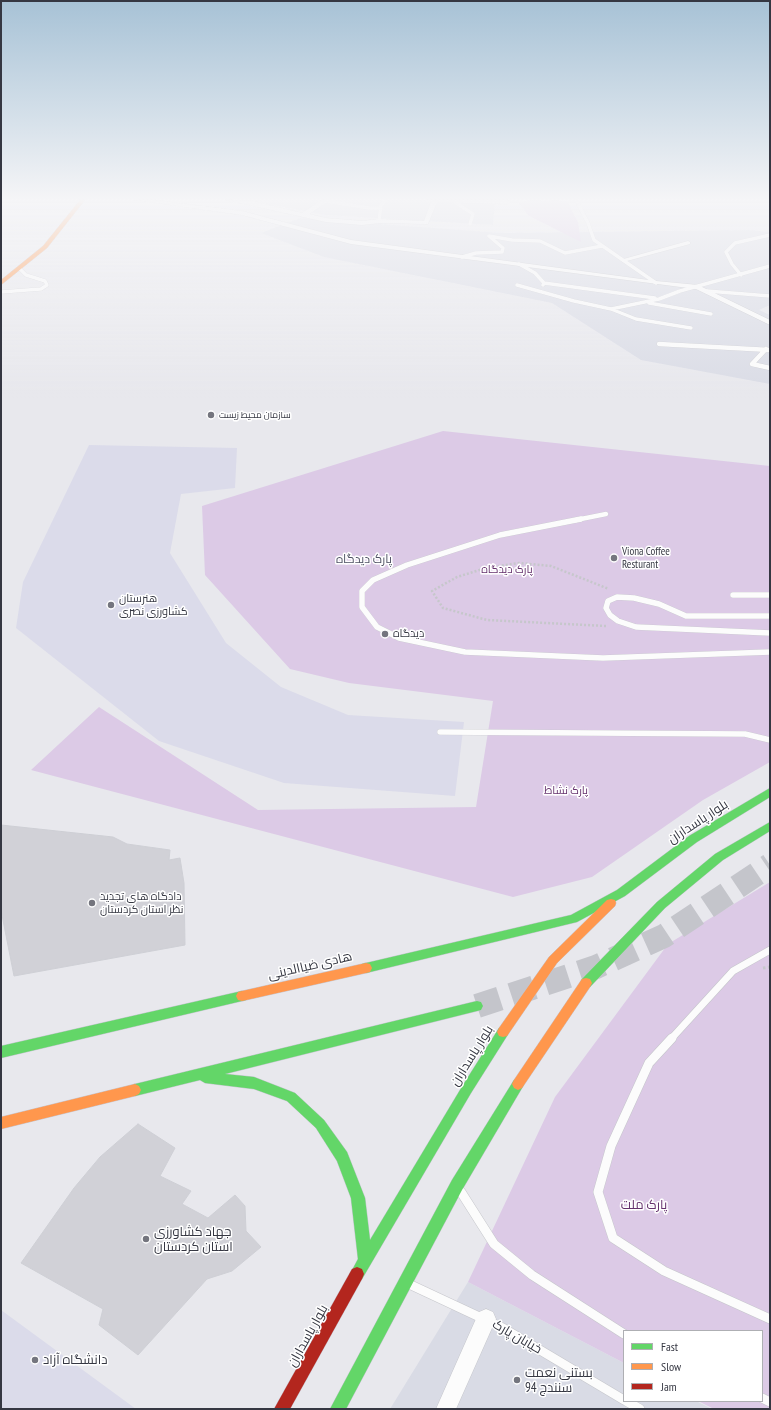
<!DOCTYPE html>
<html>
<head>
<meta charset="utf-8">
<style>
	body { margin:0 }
	#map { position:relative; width:771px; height:1410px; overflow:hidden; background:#e8e8ed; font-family:"PT Sans Narrow",sans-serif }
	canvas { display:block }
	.frame { position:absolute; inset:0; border:2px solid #353742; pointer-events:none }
	.legend { position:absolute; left:623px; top:1330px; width:140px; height:72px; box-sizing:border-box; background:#fff; border:1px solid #aeafb3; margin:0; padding:5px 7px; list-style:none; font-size:12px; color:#353742 }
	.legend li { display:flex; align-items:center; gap:8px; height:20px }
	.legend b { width:20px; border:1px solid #aeafb3 }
</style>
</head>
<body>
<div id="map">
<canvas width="771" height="1410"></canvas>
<div class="frame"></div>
<ul class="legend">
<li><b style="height:5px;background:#63d668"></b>Fast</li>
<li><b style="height:5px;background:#ff974d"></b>Slow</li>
<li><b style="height:5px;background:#b3261e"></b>Jam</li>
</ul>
</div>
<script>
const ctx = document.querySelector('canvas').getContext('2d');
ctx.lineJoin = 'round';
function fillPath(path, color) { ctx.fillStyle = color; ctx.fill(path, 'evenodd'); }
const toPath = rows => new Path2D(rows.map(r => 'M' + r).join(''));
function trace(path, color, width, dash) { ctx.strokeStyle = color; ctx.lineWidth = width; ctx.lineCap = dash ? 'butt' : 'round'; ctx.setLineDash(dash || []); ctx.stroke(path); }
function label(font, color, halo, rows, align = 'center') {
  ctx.font = font + ' "PT Sans Narrow",Cairo,sans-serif'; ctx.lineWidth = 3; ctx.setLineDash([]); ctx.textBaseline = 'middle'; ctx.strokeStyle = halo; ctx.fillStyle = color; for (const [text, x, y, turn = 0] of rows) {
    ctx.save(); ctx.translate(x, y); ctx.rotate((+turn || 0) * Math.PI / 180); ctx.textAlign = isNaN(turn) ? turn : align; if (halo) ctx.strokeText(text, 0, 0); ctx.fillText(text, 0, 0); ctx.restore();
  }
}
const residential = toPath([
	[247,200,495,200,493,225,325,215],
	[300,218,501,233,749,230,770,232,770,305,759,310,770,315,770,384,641,360,552,303,324,257,261,233],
	[468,1282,624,1363,624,1401,696,1401,712,1409,390,1409]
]);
const education = toPath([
	[89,445,237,448,235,488,181,494,170,553,226,643,281,687,348,715,464,722,455,796,284,783,159,741,16,628,23,582],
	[1,1310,136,1409,1,1409]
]);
const green = toPath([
	[532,200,567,201,578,222,581,242,529,216,518,202],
	[443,431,770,466,770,762,703,800,592,877,513,897,31,770,99,707,258,810,476,807,493,701,349,683,290,669,205,575,202,506],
	[770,882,770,1409,714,1409,698,1401,762,1401,762,1331,624,1331,624,1363,468,1282,555,1097,668,944]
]);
const building = toPath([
	[1,825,113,837,127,844,170,850,169,860,180,858,184,883,185,945,14,976,1,910,1,825],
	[138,1124,175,1148,160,1176,191,1191,182,1204,208,1218,235,1195,245,1206,246,1231,261,1247,232,1271,207,1279,138,1355,99,1325,103,1309,21,1263,74,1188,100,1157,138,1124]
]);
const primaryTunnel = toPath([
	[477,1006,596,967,664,936,770,865]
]);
const pathFar1 = toPath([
	[606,626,487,620,443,608,432,591,457,577,486,568,519,563,551,566,609,589]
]);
const path = toPath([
	[763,968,770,967]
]);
const laneFar4 = toPath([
	[576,200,588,223,594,240,656,283],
	[326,201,369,208,380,208],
	[455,202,473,214,470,224],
	[379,221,381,206,385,200],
	[462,257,476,253,502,252,503,248,489,236,512,240,540,241,565,253,602,246],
	[519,264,535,273,544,283,543,285],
	[741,275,732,264,726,252,735,243,770,235],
	[544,283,655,298],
	[517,285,574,301,611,309,636,319,691,328],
	[707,291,770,296],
	[1,292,41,289,47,285,45,281,26,275,20,269],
	[649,303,711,314],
	[611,309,659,299,680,291,770,266]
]);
const laneFar3 = toPath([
	[659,344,770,350],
	[766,349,752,364,770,368],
	[576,520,606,514]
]);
const laneFar2 = toPath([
	[581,519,500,535,407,565,373,580,362,591,362,607,377,627,399,638,465,652,603,658,770,652],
	[733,595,770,595],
	[770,616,686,616,659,604,634,598,617,597,608,601,606,608,610,615,618,621,636,627,770,633],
	[440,732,745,734,770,740]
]);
const laneFar1 = toPath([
	[671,1039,733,971,770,950]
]);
const lane = toPath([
	[672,1038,649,1063,611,1146,598,1192,613,1238,664,1271,770,1319],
	[461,1192,494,1244,532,1275,624,1334],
	[411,1285,503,1328,624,1400],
	[762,1398,770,1402],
	[626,1401,640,1409]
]);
const street = toPath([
	[135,200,154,200,242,211,351,240,656,281,698,285,770,320,770,325,696,289,351,244,242,215,135,200],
	[226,200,252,201,302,213,322,200,330,200,309,214,326,218,362,221,379,219,424,221,431,202,425,200,508,200,511,202,508,204,437,202,428,224,379,223,362,225,326,222,226,200],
	[688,241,690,242,690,244,623,262,620,260,688,241],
	[486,1309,493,1312,496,1319,456,1409,436,1409,479,1312,486,1309]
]);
const fast = toPath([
	[770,788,770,797,697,842,625,896,577,922,366,973,362,972,360,968,362,964,366,963,571,915,617,890,689,836,770,788],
	[770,822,770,831,723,860,665,908,590,987,586,988,582,987,580,983,582,979,657,902,715,854,770,822],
	[242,991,246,992,248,996,246,1000,242,1001,1,1058,1,1046,242,991],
	[477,1001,481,1002,483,1006,481,1010,225,1074,254,1077,295,1093,324,1120,347,1152,365,1198,370,1240,463,1085,499,1028,503,1027,507,1028,509,1032,507,1036,471,1093,362,1279,357,1281,352,1279,350,1274,358,1259,351,1198,337,1161,316,1128,287,1101,254,1089,205,1083,200,1080,135,1096,131,1094,129,1090,131,1086,135,1084,477,1001],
	[518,1078,522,1080,524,1084,522,1088,462,1190,346,1409,330,1409,452,1180,514,1080,518,1078]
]);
const slow = toPath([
	[80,200,85,200,47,248,1,285,1,280,43,246,80,200],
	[611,899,615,900,616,903,615,906,557,963,507,1036,503,1037,499,1036,497,1032,499,1028,549,957,607,900,611,899],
	[366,963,370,964,372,968,370,972,366,973,242,1001,238,1000,236,996,238,992,242,991,366,963],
	[586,978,590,979,592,983,590,987,522,1088,518,1090,514,1088,512,1084,514,1080,582,979,586,978],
	[135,1084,139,1086,141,1090,139,1094,135,1096,1,1129,1,1117,135,1084]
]);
const jam = toPath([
	[357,1267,362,1269,364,1274,362,1279,290,1409,274,1409,352,1269,357,1267]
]);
const markers = [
	[211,415,4,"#74757e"],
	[614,558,4,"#74757e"],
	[111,605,4,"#74757e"],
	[385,634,4,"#74757e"],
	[92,903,4,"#74757e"],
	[146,1239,4,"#74757e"],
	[35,1360,4,"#74757e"],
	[517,1380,4,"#74757e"]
];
const farPoinames = [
	["سازمان محیط زیست",219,415]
];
const poiNames = [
	["Viona Coffee",622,552],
	["Resturant",622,565],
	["هنرستان",119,599],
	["کشاورزی نصری",119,612],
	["دیدگاه",393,634],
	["دادگاه های تجدید",100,897],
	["نظر استان کردستان",100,910]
];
const parkNames = [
	["پارک دیدگاه",507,570],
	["پارک نشاط",566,791]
];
const neighbourhoodNames = [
	["پارک دیدگاه",364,560]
];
const nearStreetnames = [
	["بلوار پاسداران",698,822,-33],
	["هادی ضیاالدینی",310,966,-13],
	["بلوار پاسداران",472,1056,-58],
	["بلوار پاسداران",308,1336,-61],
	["خیابان پارک",517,1337,30]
];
const nearParknames = [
	["پارک ملت",644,1205]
];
const nearPoinames = [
	["جهاد کشاورزی",154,1232],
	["استان کردستان",154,1247],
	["دانشگاه آزاد",43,1360],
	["بستنی نعمت",525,1373],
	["سنندج 94",525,1388]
];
fillPath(residential, '#d9dbe5');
fillPath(education, '#dbdbea');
fillPath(green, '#dccae6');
fillPath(building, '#d1d1d7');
trace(building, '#cecfd5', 1);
trace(primaryTunnel, '#c4c5cb', 24, [24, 12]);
trace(laneFar4, '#c5c6cb', 4);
trace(laneFar3, '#c5c6cb', 5);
trace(laneFar2, '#c5c6cb', 6);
trace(laneFar1, '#c5c6cb', 8);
trace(lane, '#c5c6cb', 10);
trace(street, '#c5c6cb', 1);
trace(fast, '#c6c6d1', 1);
trace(slow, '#c6c6d1', 1);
trace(jam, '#c6c6d1', 1);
trace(pathFar1, '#c6c7cb', 2.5, [2, 2]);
trace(path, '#c6c7cb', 3, [2.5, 2.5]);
trace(laneFar4, '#fcfcfc', 3.5);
trace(laneFar3, '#fcfcfc', 4.5);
trace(laneFar2, '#fcfcfc', 5.5);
trace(laneFar1, '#fcfcfc', 7);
trace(lane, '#fcfcfc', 9);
fillPath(street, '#fcfcfc');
fillPath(fast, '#63d668');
fillPath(slow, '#ff974d');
fillPath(jam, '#b3261e');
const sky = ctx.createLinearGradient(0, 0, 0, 398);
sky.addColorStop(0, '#a7c2d6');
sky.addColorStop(0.5, '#f5f5f7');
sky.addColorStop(1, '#f5f5f700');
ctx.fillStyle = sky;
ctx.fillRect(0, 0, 771, 398);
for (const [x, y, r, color] of markers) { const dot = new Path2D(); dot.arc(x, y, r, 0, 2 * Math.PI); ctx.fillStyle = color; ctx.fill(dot); trace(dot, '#fff', 1.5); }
label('9px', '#353742', '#fff', farPoinames, 'left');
label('11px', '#353742', '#fff', poiNames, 'left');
label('11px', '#64306c', '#fff', parkNames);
label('12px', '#4e5163', '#fff', neighbourhoodNames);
label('13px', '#353742', '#fff', nearStreetnames);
label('13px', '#64306c', '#fff', nearParknames);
label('13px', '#353742', '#fff', nearPoinames, 'left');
</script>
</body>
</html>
